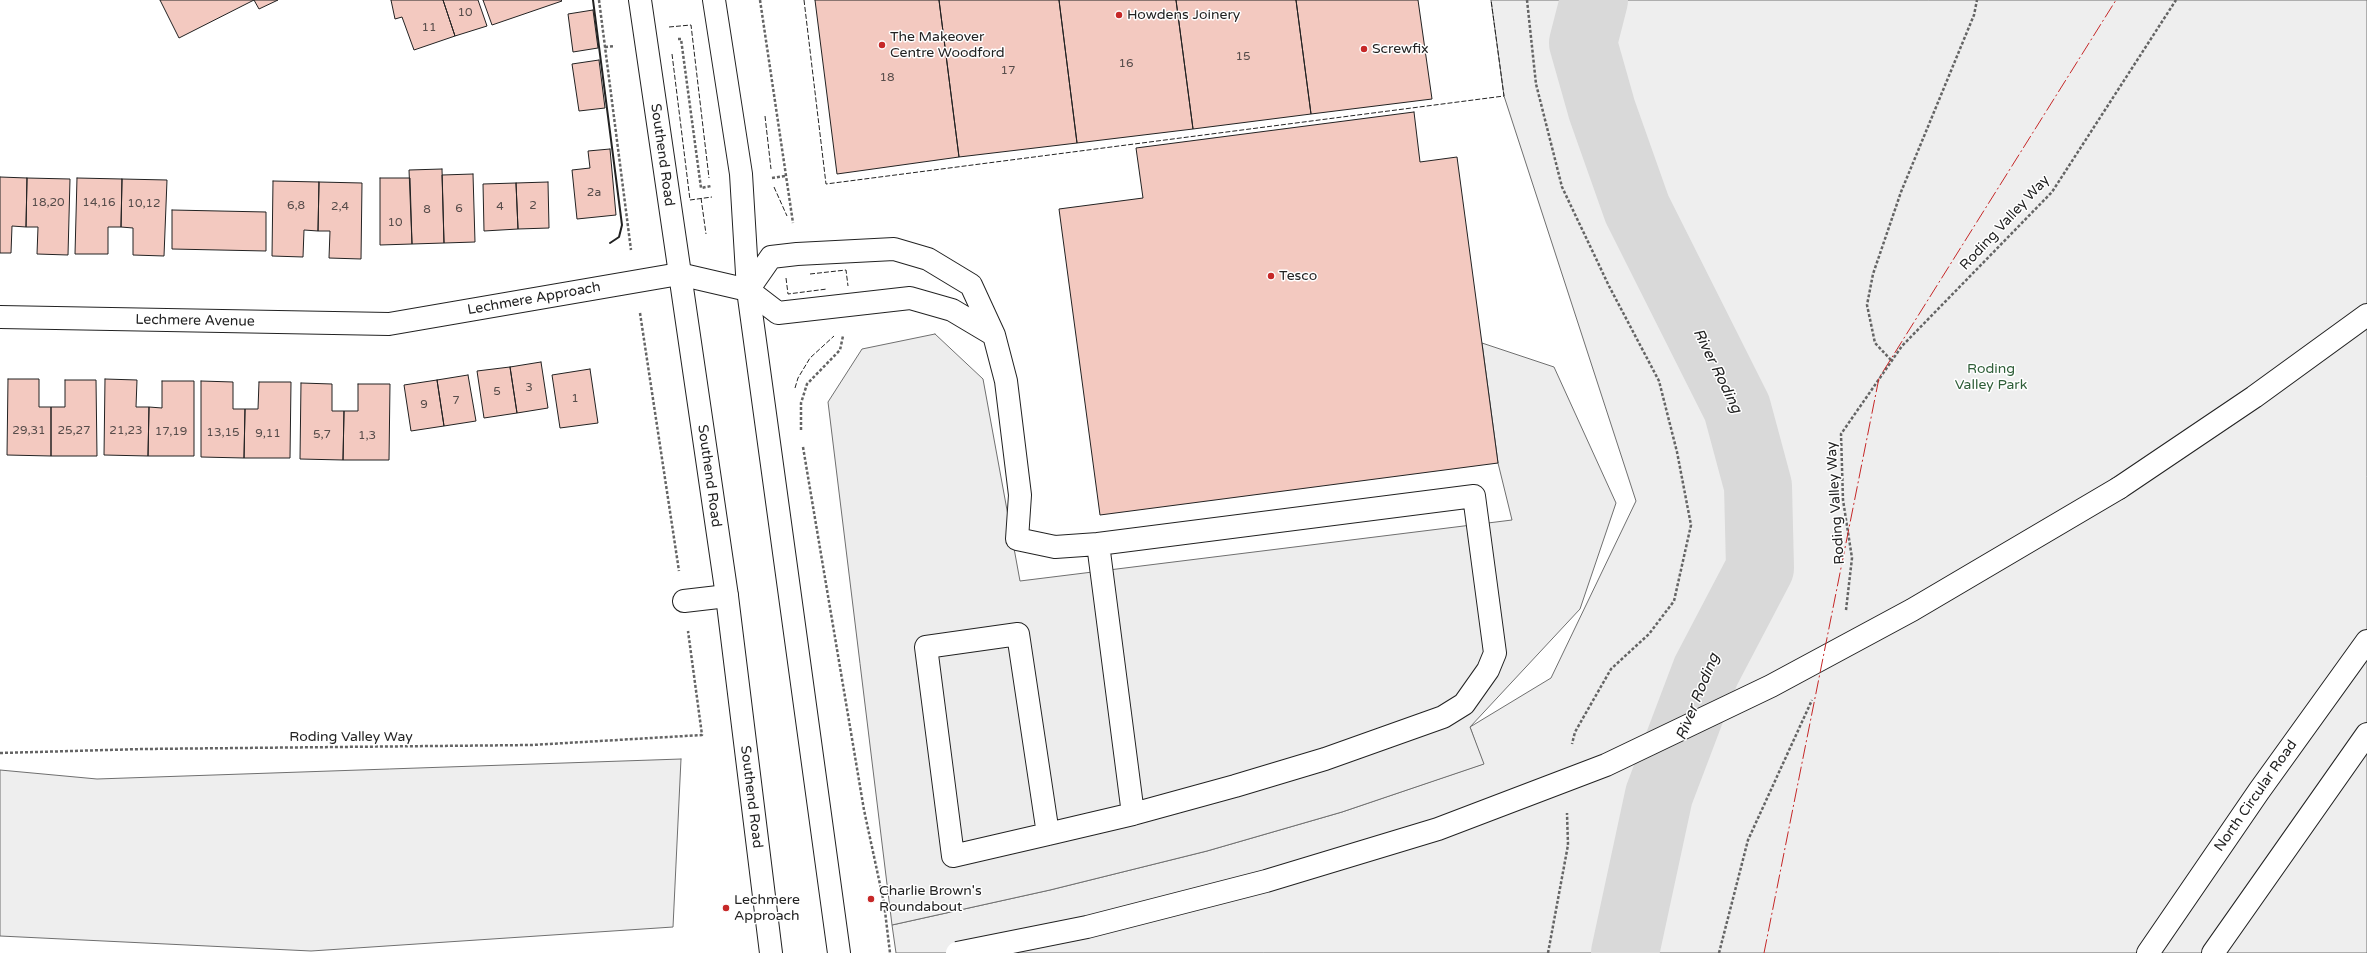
<!DOCTYPE html>
<html>
<head>
<meta charset="utf-8">
<style>
	body { margin:0 }
	canvas { display:block; background:#fff }
</style>
</head>
<body>
<canvas width="2367" height="953"></canvas>
<script>
const ctx = document.querySelector('canvas').getContext('2d');
ctx.lineJoin = 'round';
function fillPath(path, color) { ctx.fillStyle = color; ctx.fill(path, 'evenodd'); }
const toPath = rows => new Path2D(rows.map(r => 'M' + r).join(''));
function trace(path, color, width, dash) { ctx.strokeStyle = color; ctx.lineWidth = width; ctx.lineCap = dash ? 'butt' : 'round'; ctx.setLineDash(dash || []); ctx.stroke(path); }
function label(font, color, halo, rows, align = 'center') {
  ctx.font = font + ' "Varela Round",sans-serif'; ctx.lineWidth = 3; ctx.setLineDash([]); ctx.textBaseline = 'middle'; ctx.strokeStyle = halo; ctx.fillStyle = color; for (const [text, x, y, turn = 0] of rows) {
    ctx.save(); ctx.translate(x, y); ctx.rotate((+turn || 0) * Math.PI / 180); ctx.textAlign = isNaN(turn) ? turn : align; if (halo) ctx.strokeText(text, 0, 0); ctx.fillText(text, 0, 0); ctx.restore();
  }
}
const green = toPath([
	[1491,0,2367,0,2367,953,896,953,892,925,1050,890,1207,851,1342,812,1483,764,1470,727,1551,678,1636,501,1504,96,1491,0],
	[681,759,673,927,311,951,0,936,0,770,97,779,681,759]
]);
const parking = toPath([
	[935,334,983,379,1020,581,1512,520,1498,463,1482,343,1554,367,1616,503,1580,609,1470,727,1484,764,1342,812,1207,851,1050,890,892,925,828,402,862,349,935,334]
]);
const water = toPath([
	[1573,0,1622,0,1612,15,1556,37,1573,0]
]);
const river = toPath([
	[1594,0,1583,43,1602,110,1637,209,1737,408,1758,486,1760,568,1706,671,1659,795,1625,953]
]);
const building = toPath([
	[160,0,254,0,179,38,160,0],
	[254,0,278,0,259,9,254,0],
	[391,0,443,0,455,36,414,50,402,17,395,19,391,0],
	[443,0,478,0,487,26,455,36,443,0],
	[483,0,561,0,562,1,492,25,483,0],
	[815,0,939,0,959,157,837,174,815,0],
	[939,0,1059,0,1077,143,959,157,939,0],
	[1059,0,1176,0,1193,129,1077,143,1059,0],
	[1176,0,1296,0,1311,114,1193,129,1176,0],
	[1296,0,1418,0,1432,99,1311,114,1296,0],
	[593,10,598,48,573,52,568,14,593,10],
	[599,60,605,108,579,111,572,64,599,60],
	[1414,112,1420,162,1457,157,1498,463,1100,515,1059,209,1143,198,1136,148,1414,112],
	[610,149,616,215,577,219,572,170,590,168,588,151,610,149],
	[442,169,444,243,412,244,409,170,442,169],
	[473,174,475,242,444,243,442,175,473,174],
	[0,177,27,178,26,227,12,226,11,253,0,253,0,177],
	[27,178,70,179,68,255,37,254,38,227,26,227,27,178],
	[77,178,122,179,121,227,108,227,108,254,75,254,77,178],
	[380,178,410,178,412,244,380,245,380,178],
	[122,179,167,180,164,256,133,255,133,228,121,227,122,179],
	[273,181,319,182,318,231,304,230,303,257,272,256,273,181],
	[319,182,362,183,361,259,329,258,330,231,318,231,319,182],
	[548,182,549,228,518,229,516,183,548,182],
	[516,183,518,229,484,231,483,184,516,183],
	[172,210,266,212,266,251,172,249,172,210],
	[541,362,548,408,517,413,510,367,541,362],
	[510,367,517,413,484,418,477,371,510,367],
	[590,369,598,423,560,428,552,375,590,369],
	[468,375,476,421,444,426,437,380,468,375],
	[8,379,39,379,39,407,51,407,51,456,7,455,8,379],
	[105,379,137,380,136,407,149,407,148,456,104,455,105,379],
	[65,380,96,380,97,456,51,456,51,407,65,407,65,380],
	[437,380,444,426,411,431,404,385,437,380],
	[162,381,194,381,194,456,148,456,149,407,162,408,162,381],
	[201,381,233,382,233,409,245,409,244,458,201,457,201,381],
	[259,382,291,382,290,458,244,458,245,409,258,409,259,382],
	[301,383,332,384,332,411,344,411,343,460,300,459,301,383],
	[358,384,390,384,389,460,343,460,344,411,358,411,358,384]
]);
const path = toPath([
	[599,0,631,250],
	[760,0,793,223],
	[1527,0,1536,84,1562,187,1609,286,1659,381,1677,452,1691,525,1674,601,1649,634,1611,669,1575,732,1572,744],
	[678,39,681,39,701,188,711,186],
	[605,47,615,46],
	[772,178,785,176],
	[640,313,679,571],
	[1891,360,1875,343,1867,305,1873,274,1901,192,1974,15,1977,0],
	[801,430,801,403,807,384,840,350,843,336],
	[803,447,864,810,884,903,890,953],
	[1846,610,1852,558,1843,500,1841,434,1902,346,2052,192,2176,0],
	[0,753,143,749,532,745,702,735,688,631],
	[1548,953,1568,845,1567,813],
	[1719,953,1748,840,1812,700]
]);
const minor = toPath([
	[748,290,771,257,797,254,894,249,928,259,971,285,994,335,1006,381,1020,495,1017,539,1055,547,1098,544,1133,814],
	[0,317,389,324,679,274,748,290,778,313,910,298,952,310,994,335],
	[684,601,727,596],
	[1048,834,1018,634,926,647,953,856,1048,834,1133,814,1235,786,1325,759,1443,717,1464,704,1488,670,1495,653,1474,496,1098,544]
]);
const highway = toPath([
	[640,0,727,596,771,953],
	[714,0,741,174,748,290,839,953],
	[2119,488,2254,397,2367,315],
	[2148,953,2259,791,2367,641],
	[2213,953,2367,734]
]);
const highwayBridge = toPath([
	[957,953,1087,927,1266,881,1438,829,1606,765,1771,686,1912,610,2119,488]
]);
const fence = toPath([
	[804,0,826,184,1504,96,1491,0],
	[669,27,691,25,709,178],
	[672,54,690,200,712,197],
	[765,116,771,169],
	[774,187,787,216],
	[701,198,706,234],
	[810,274,846,270,848,286],
	[786,278,788,294,827,289],
	[795,388,798,378,810,358,834,336]
]);
const wall = toPath([
	[593,0,622,225,619,237,610,243]
]);
const power = toPath([
	[1764,953,1879,378,2116,0]
]);
const markers = [
	[1119,15,4,"#c62828"],
	[882,45,4,"#c62828"],
	[1364,49,4,"#c62828"],
	[1271,276,4,"#c62828"],
	[871,899,4,"#c62828"],
	[726,908,4,"#c62828"]
];
const numberNames = [
	["10",465,13],
	["11",429,28],
	["15",1243,57],
	["16",1126,64],
	["17",1008,71],
	["18",887,78],
	["2a",594,193],
	["18,20",48,203],
	["14,16",99,203],
	["10,12",144,204],
	["6,8",296,206],
	["2",533,206],
	["2,4",340,207],
	["4",500,207],
	["6",459,209],
	["8",427,210],
	["10",395,223],
	["3",529,388],
	["5",497,392],
	["1",575,399],
	["7",456,401],
	["9",424,405],
	["29,31",29,431],
	["25,27",74,431],
	["21,23",126,431],
	["17,19",171,432],
	["13,15",223,433],
	["9,11",268,434],
	["5,7",322,435],
	["1,3",367,436]
];
const poiNames = [
	["Howdens Joinery",1127,15],
	["The Makeover",890,37],
	["Centre Woodford",890,53],
	["Screwfix",1372,49],
	["Tesco",1279,276],
	["Charlie Brown's",879,891],
	["Roundabout",879,907],
	["Lechmere",734,900],
	["Approach",734,916]
];
const streetNames = [
	["Southend Road",662,155,82],
	["Roding Valley Way",2005,223,-47],
	["Lechmere Approach",534,299,-10],
	["Lechmere Avenue",195,321,1],
	["Southend Road",709,476,82],
	["Roding Valley Way",1836,503,-94],
	["Roding Valley Way",351,737],
	["North Circular Road",2256,796,-55],
	["Southend Road",751,797,83]
];
const parkNames = [
	["Roding",1991,369],
	["Valley Park",1991,385]
];
const waterNames = [
	["River Roding",1717,371,64],
	["River Roding",1698,697,-68]
];
fillPath(green, '#eee');
trace(green, '#6f6f6f', 1);
fillPath(parking, '#ededed');
trace(parking, '#6f6f6f', 1);
fillPath(water, '#d9d9d9');
trace(water, '#6f6f6f', 1);
trace(river, '#d9d9d9', 68);
fillPath(building, '#f3c9c0');
trace(building, '#222', 1);
trace(minor, '#222', 24);
trace(highway, '#222', 24);
trace(path, '#646464', 2.5, [3, 2]);
trace(minor, '#fff', 22);
trace(highway, '#fff', 22);
trace(highwayBridge, '#222', 24, []);
trace(highwayBridge, '#fff', 22);
trace(fence, '#222', 1, [5, 2]);
trace(wall, '#222', 2);
trace(power, '#c62828', 1, [14, 3, 2, 3]);
for (const [x, y, r, color] of markers) { const dot = new Path2D(); dot.arc(x, y, r, 0, 2 * Math.PI); ctx.fillStyle = color; ctx.fill(dot); trace(dot, '#fff', 1.5); }
label('12px', '#564c4a', null, numberNames);
label('14px', '#222', '#fff', poiNames, 'left');
label('14px', '#222', '#fff', streetNames);
label('14px', '#2f5e38', '#fff', parkNames);
label('italic 15px', '#222', '#fff', waterNames);
</script>
</body>
</html>
